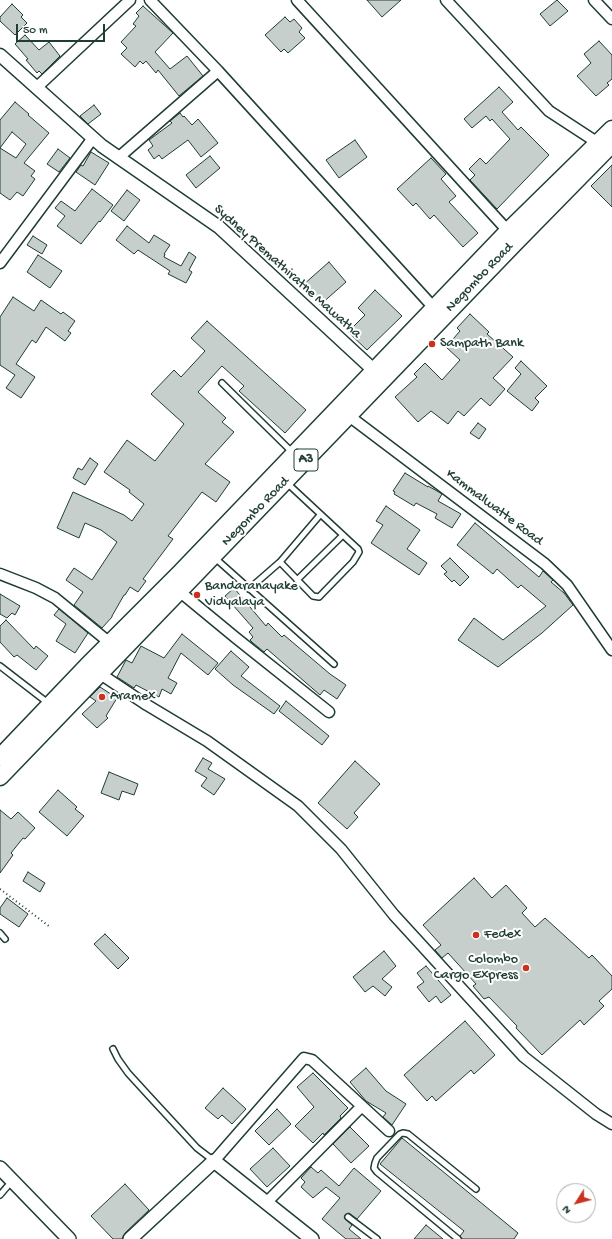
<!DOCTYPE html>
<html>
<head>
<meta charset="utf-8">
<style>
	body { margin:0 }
	#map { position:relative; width:612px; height:1239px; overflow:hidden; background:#fff; font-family:"Gochi Hand",sans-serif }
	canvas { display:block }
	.north { position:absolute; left:556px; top:1183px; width:40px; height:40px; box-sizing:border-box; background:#fff; border:1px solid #a5b1ae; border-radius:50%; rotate:234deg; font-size:11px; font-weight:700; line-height:16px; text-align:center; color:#1f3d34 }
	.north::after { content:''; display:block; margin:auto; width:14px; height:18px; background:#c8321e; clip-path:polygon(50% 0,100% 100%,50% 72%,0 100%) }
	.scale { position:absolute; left:16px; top:24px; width:89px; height:18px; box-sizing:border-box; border:2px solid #1f3d34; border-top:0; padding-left:5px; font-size:12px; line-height:14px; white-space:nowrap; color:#1f3d34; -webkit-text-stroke:3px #fff; paint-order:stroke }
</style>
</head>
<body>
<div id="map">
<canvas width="612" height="1239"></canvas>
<div class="north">N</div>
<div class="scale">50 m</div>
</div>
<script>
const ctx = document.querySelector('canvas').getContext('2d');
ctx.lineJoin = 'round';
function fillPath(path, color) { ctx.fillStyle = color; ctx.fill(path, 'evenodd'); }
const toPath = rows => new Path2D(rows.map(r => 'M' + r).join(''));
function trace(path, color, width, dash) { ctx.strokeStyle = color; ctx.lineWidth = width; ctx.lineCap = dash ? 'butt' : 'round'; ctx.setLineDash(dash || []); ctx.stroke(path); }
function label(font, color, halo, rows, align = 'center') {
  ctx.font = font + ' "Gochi Hand",sans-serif'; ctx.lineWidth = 4; ctx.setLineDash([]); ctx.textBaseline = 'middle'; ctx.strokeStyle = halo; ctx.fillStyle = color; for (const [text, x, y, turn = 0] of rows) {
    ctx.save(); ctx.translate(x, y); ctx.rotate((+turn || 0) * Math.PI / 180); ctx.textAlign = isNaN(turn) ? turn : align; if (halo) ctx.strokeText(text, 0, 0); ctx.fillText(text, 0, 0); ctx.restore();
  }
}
const building = toPath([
	[367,0,401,0,382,17,367,0],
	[557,0,568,11,550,26,540,14,557,0],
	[12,4,23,15,21,17,27,23,15,35,0,21,0,17,12,4],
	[143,6,173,33,155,52,170,69,187,56,203,76,179,96,158,70,156,73,146,61,143,64,140,61,135,67,121,54,127,48,121,42,136,26,133,24,139,16,136,13,143,6],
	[285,17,290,22,294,19,302,28,299,32,305,38,288,53,284,49,281,52,265,35,285,17],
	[25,35,39,50,49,42,60,56,42,74,39,71,37,73,26,60,28,59,15,44,25,35],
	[599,41,612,55,612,79,607,83,609,85,596,96,577,76,591,63,584,54,599,41],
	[499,87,513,102,502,112,518,130,521,127,549,155,497,209,470,180,475,175,469,169,480,158,486,164,510,139,492,119,490,121,486,116,472,128,464,119,499,87],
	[15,102,29,114,28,115,49,133,24,163,35,171,31,176,35,179,23,196,17,192,10,200,0,193,0,120,15,102],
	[12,132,26,144,16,158,0,148,12,132],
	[94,105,101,114,88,124,80,116,94,105],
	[180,113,183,117,184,116,192,125,198,119,218,143,201,157,188,140,162,159,159,155,154,159,148,150,153,146,149,140,172,123,170,121,180,113],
	[355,140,367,157,339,178,326,160,355,140],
	[58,149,70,158,59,172,47,164,58,149],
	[91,152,109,163,95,185,76,172,81,165,83,166,91,152],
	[210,156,220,168,196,188,186,175,210,156],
	[431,158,446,174,441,179,456,196,449,202,478,233,463,247,434,215,430,219,416,203,413,206,397,189,431,158],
	[612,165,612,207,591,186,612,165],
	[92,189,113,205,100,222,99,221,81,244,57,226,65,216,55,208,61,201,75,211,92,189],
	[127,190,140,200,124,221,111,211,127,190],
	[127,226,149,243,154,235,170,245,164,254,165,254,164,257,181,266,189,252,196,257,189,270,192,272,186,283,168,274,170,271,138,250,134,254,116,240,127,226],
	[33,236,47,245,42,254,27,245,33,236],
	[38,255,62,271,50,288,27,272,38,255],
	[329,262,346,282,320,305,303,285,329,262],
	[375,290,402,316,367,350,348,332,365,315,358,308,375,290],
	[13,297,34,311,41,300,61,314,63,312,75,321,68,331,71,333,65,341,46,327,36,343,32,340,16,364,35,377,21,398,6,388,15,375,0,365,0,317,13,297],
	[470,314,489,332,487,334,513,357,493,378,505,389,490,406,481,398,464,416,458,411,448,424,431,411,418,422,395,397,417,377,414,374,425,363,442,380,460,360,446,347,460,331,457,328,470,314],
	[207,321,306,410,285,433,239,391,244,386,222,366,198,392,226,418,222,422,234,432,205,464,230,482,216,502,202,492,168,536,173,539,143,579,146,581,138,592,130,587,125,595,124,595,112,616,112,617,102,628,74,605,83,592,66,580,74,568,92,580,117,542,101,530,85,523,79,538,57,528,73,492,124,515,132,521,144,504,129,492,130,490,104,472,127,440,155,461,184,424,151,394,174,370,181,377,205,351,191,338,207,321],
	[521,361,547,386,535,398,539,402,532,411,507,391,521,374,515,368,521,361],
	[478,423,486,429,479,439,470,433,478,423],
	[90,458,98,464,85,485,73,478,78,468,82,470,90,458],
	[405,473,428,487,428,486,437,491,442,494,438,501,461,514,452,528,435,518,437,514,416,503,414,506,394,494,395,492,393,491,405,473],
	[386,506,420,530,407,549,427,563,419,575,371,543,383,525,376,521,386,506],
	[475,523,539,577,543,571,553,580,551,582,564,593,573,605,542,633,498,667,458,640,474,618,503,640,546,606,521,585,518,588,497,569,493,574,457,545,475,523],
	[450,558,469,577,460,586,454,580,452,582,444,574,447,572,441,566,450,558],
	[234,588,266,626,268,623,282,637,284,635,330,674,346,685,337,699,324,690,320,695,267,649,264,652,253,643,250,640,253,637,249,632,253,628,225,596,234,588],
	[0,594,20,606,15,615,12,613,7,618,0,614,0,594],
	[59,609,88,633,75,653,56,641,66,624,54,615,59,609],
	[6,620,34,649,36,646,48,656,36,670,17,655,14,657,0,642,0,626,6,620],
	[182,634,218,663,208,675,181,653,168,678,177,683,171,694,162,689,159,697,136,685,134,688,117,677,126,660,132,663,141,646,164,658,182,634],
	[231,651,249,667,241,676,280,706,274,714,233,685,215,669,231,651],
	[100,687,117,698,106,716,108,718,97,728,82,714,96,701,90,697,100,687],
	[286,701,329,736,322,745,279,711,286,701],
	[203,758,212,763,208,769,225,779,214,795,201,786,207,778,195,771,203,758],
	[355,761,380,784,354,813,358,817,347,829,318,803,355,761],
	[109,772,138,784,134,795,122,791,119,800,101,793,109,772],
	[58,790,77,807,75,809,84,816,67,836,39,812,58,790],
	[0,810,11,819,18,812,35,828,25,839,23,838,11,853,13,855,0,873,0,810],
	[28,872,45,883,40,892,23,881,28,872],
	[474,878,492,898,506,885,527,908,522,913,535,927,545,918,589,958,592,955,612,976,612,989,599,1001,604,1006,584,1025,580,1020,542,1055,516,1028,517,1026,489,997,484,999,473,986,476,984,448,953,442,958,435,950,441,945,423,925,474,878],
	[7,898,28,914,19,927,0,914,0,908,7,898],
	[105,934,129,958,118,969,94,944,105,934],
	[384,951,396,966,382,979,392,987,385,996,373,986,365,992,353,977,384,951],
	[426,966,451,995,441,1003,436,996,429,1002,417,987,424,982,417,973,426,966],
	[465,1021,495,1055,474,1074,471,1070,436,1101,432,1096,427,1101,404,1075,465,1021],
	[366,1068,386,1091,406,1104,392,1125,383,1117,386,1113,366,1101,350,1082,366,1068],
	[313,1073,348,1108,340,1116,341,1118,324,1135,323,1133,313,1143,295,1126,314,1107,297,1087,313,1073],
	[223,1088,246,1109,232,1124,222,1115,218,1119,205,1108,223,1088],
	[277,1109,291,1124,269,1145,255,1131,277,1109],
	[350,1127,369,1146,351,1163,333,1144,350,1127],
	[402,1138,518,1233,514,1239,462,1239,460,1236,464,1231,380,1164,402,1138],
	[273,1148,290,1166,267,1187,250,1169,273,1148],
	[311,1167,318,1173,321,1170,339,1186,354,1168,381,1191,357,1219,349,1213,345,1215,345,1219,352,1225,349,1229,361,1239,346,1239,322,1219,340,1198,326,1187,313,1198,301,1187,305,1182,301,1178,311,1167],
	[125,1184,149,1210,125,1233,122,1239,113,1239,91,1216,125,1184],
	[426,1225,443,1239,414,1239,426,1225]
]);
const path = toPath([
	[0,889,50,927]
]);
const service = toPath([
	[222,383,292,452],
	[215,558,334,664],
	[280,562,313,596,319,597,353,562,359,552,358,549,287,483],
	[297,580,343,535],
	[249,589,280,562,320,515],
	[0,666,48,703],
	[0,933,5,939],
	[113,1049,118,1059,128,1073,149,1096,197,1148,214,1161],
	[0,1195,12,1181],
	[348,1217,377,1239],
	[458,1239,377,1172,374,1168,375,1163,377,1158,400,1134,403,1133,408,1134,476,1189]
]);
const minor = toPath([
	[150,0,218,71,435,309],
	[297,0,508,231],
	[446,0,549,111,598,143],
	[594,0,612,19],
	[36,88,130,0],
	[118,158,218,71],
	[0,263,93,138],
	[345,413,545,564,567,585,612,650],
	[0,574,36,588,55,598,110,643],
	[179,591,236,638,329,712],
	[96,671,147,705,207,741,298,806,341,849,394,915,524,1057,596,1114,612,1124],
	[214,1161,304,1058,312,1060,389,1131],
	[266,1203,362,1106]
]);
const tertiary = toPath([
	[0,55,102,146,219,227,380,376]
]);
const secondary = toPath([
	[0,1168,69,1239],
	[130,1239,214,1161,312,1239]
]);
const trunk = toPath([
	[0,757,87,666,179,574,508,231,612,129],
	[0,777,515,243,612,144]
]);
const markers = [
	[432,344,4,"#c8321e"],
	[197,595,4,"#c8321e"],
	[102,697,4,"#c8321e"],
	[476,935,4,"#c8321e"],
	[526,968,4,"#c8321e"]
];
const shields = [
	[306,460,24]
];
const shieldNames = [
	["A3",306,460]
];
const streetNames = [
	["Sydney Premathiratne Mawatha",287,272,42],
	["Negombo Road",480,278,-46],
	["Kammalwatte Road",494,508,37],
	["Negombo Road",256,512,-46]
];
const poiNames = [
	["Sampath Bank",440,344],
	["Bandaranayake",205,587],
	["Vidyalaya",205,603],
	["Aramex",110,697],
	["Fedex",484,935],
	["Colombo",518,960,"right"],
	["Cargo Express",518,976,"right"]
];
fillPath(building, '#c7cfcc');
trace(building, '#1f3d34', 1);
trace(service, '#1f3d34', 8);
trace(minor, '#1f3d34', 13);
trace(tertiary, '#1f3d34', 15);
trace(secondary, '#1f3d34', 16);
trace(trunk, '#1f3d34', 19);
trace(path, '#1f3d34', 2, [1, 3]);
trace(service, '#fff', 5);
trace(minor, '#fff', 10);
trace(tertiary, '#fff', 12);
trace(secondary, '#fff', 13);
trace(trunk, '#fff', 16);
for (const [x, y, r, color] of markers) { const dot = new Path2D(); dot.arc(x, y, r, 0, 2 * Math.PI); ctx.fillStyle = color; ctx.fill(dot); trace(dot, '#fff', 1.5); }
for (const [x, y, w] of shields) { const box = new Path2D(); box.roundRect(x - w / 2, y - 11, w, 22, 3); ctx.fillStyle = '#fff'; ctx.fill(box); trace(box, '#1f3d34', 1); }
label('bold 13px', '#1f3d34', null, shieldNames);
label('14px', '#1f3d34', '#fff', streetNames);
label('14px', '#1f3d34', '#fff', poiNames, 'left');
</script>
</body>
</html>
